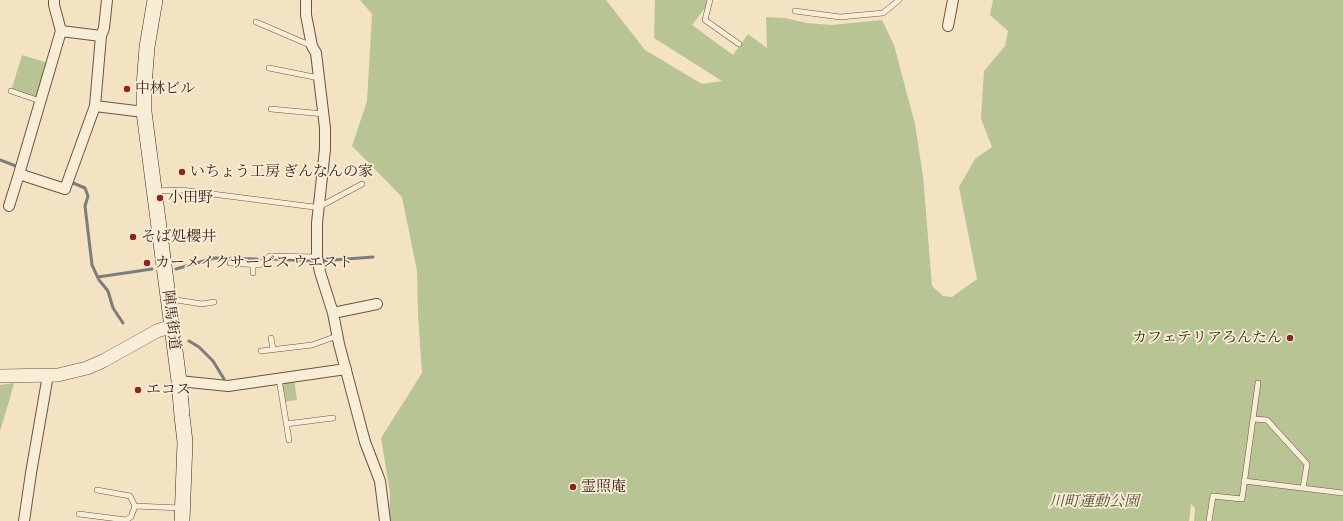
<!DOCTYPE html>
<html>
<head>
<meta charset="utf-8">
<style>
	body { margin:0 }
	canvas { display:block; background:#f4e3c2 }
</style>
</head>
<body>
<canvas width="1343" height="521"></canvas>
<script>
const ctx = document.querySelector('canvas').getContext('2d');
ctx.lineJoin = 'round';
function fillPath(path, color) { ctx.fillStyle = color; ctx.fill(path, 'evenodd'); }
const toPath = rows => new Path2D(rows.map(r => 'M' + r).join(''));
function trace(path, color, width, dash) { ctx.strokeStyle = color; ctx.lineWidth = width; ctx.lineCap = dash ? 'butt' : 'round'; ctx.setLineDash(dash || []); ctx.stroke(path); }
function label(font, color, halo, rows, align = 'center') {
  ctx.font = font + ' "EB Garamond","Noto Serif JP",serif'; ctx.lineWidth = 3.5; ctx.setLineDash([]); ctx.textBaseline = 'middle'; ctx.strokeStyle = halo; ctx.fillStyle = color; for (const [text, x, y, turn = 0] of rows) {
    ctx.save(); ctx.translate(x, y); ctx.rotate((+turn || 0) * Math.PI / 180); ctx.textAlign = isNaN(turn) ? turn : align; if (halo) ctx.strokeText(text, 0, 0); ctx.fillText(text, 0, 0); ctx.restore();
  }
}
const green = toPath([
	[360,0,606,0,645,50,702,84,722,81,654,38,655,0,710,0,708,8,704,9,692,25,733,55,748,34,767,48,766,17,785,18,807,23,831,25,882,20,894,45,915,124,923,176,932,286,943,296,952,297,977,279,959,187,975,159,992,147,981,119,984,71,1005,46,1008,31,990,15,993,0,1343,0,1343,521,1194,521,1195,508,1191,504,1189,521,389,521,390,493,381,438,422,373,418,315,417,271,402,197,352,146,367,101,372,14],
	[22,55,51,64,42,95,35,99,11,91],
	[294,378,297,400,282,402,279,383,290,382],
	[14,383,10,398,0,431,0,385]
]);
const stream = toPath([
	[0,160,16,166],
	[73,183,85,188,88,196,85,206,92,265,99,280,108,291,113,308,123,323],
	[273,259,313,261],
	[320,261,373,257],
	[176,269,214,258,257,259],
	[98,277,152,269],
	[189,341,199,347,213,361,224,379]
]);
const service = toPath([
	[710,0,705,20,739,44],
	[795,11,840,17,883,13,899,0],
	[256,22,312,46],
	[269,68,319,78],
	[11,91,40,101],
	[271,109,324,114],
	[156,191,181,190,314,207,319,207,362,184],
	[230,263,259,265,270,256,317,257],
	[253,264,253,273],
	[170,299,202,304,214,302],
	[271,338,273,349],
	[261,351,312,345,337,336],
	[279,379,289,440],
	[1253,419,1258,383],
	[286,424,333,418],
	[1244,481,1343,493],
	[135,506,180,508],
	[79,514,126,520,131,517,135,506,130,496,97,490],
	[1209,521,1213,496,1242,499,1253,419,1267,420,1307,464,1303,488]
]);
const minor = toPath([
	[54,0,54,5,61,31],
	[306,0,306,15,312,46,316,53,325,128,325,149,317,223,317,257,320,272,333,313,339,344,365,442,380,481,385,521],
	[948,26,953,0],
	[101,36,61,31,19,174,65,189,95,106,101,36,104,28,107,0],
	[95,106,144,112],
	[9,206,19,174],
	[333,313,377,304],
	[179,381,228,386,346,369],
	[24,521,31,473,48,375]
]);
const tertiary = toPath([
	[0,376,58,375,87,368,103,361,157,331,172,326]
]);
const secondary = toPath([
	[155,0,147,47,144,86,144,112,179,381,182,416,185,442,182,521]
]);
const markers = [
	[127,89,4,"#8f2418"],
	[182,172,4,"#8f2418"],
	[160,198,4,"#8f2418"],
	[133,237,4,"#8f2418"],
	[147,263,4,"#8f2418"],
	[1290,338,4,"#8f2418"],
	[138,390,4,"#8f2418"],
	[573,487,4,"#8f2418"]
];
const poiNames = [
	["中林ビル",135,89],
	["いちょう工房 ぎんなんの家",190,172],
	["小田野",168,198],
	["そば処櫻井",141,237],
	["カーメイクサービス ウエスト",155,263],
	["カフェテリアろんたん",1282,338,"right"],
	["エコス",146,390],
	["霊照庵",581,487]
];
const streetNames = [
	["陣馬街道",171,320,83]
];
const parkNames = [
	["川町運動公園",1094,502]
];
fillPath(green, '#b9c495');
trace(stream, '#7a7f7d', 3);
trace(service, '#6c5445', 6);
trace(minor, '#6c5445', 12);
trace(tertiary, '#6c5445', 14);
trace(secondary, '#3e251b', 16);
trace(service, '#f8edd7', 5);
trace(minor, '#f8edd7', 10);
trace(tertiary, '#f8edd7', 13);
trace(secondary, '#f8edd7', 15);
for (const [x, y, r, color] of markers) { const dot = new Path2D(); dot.arc(x, y, r, 0, 2 * Math.PI); ctx.fillStyle = color; ctx.fill(dot); trace(dot, '#f8edd7', 1.5); }
label('15px', '#3e251b', '#f8edd7', poiNames, 'left');
label('15px', '#3e251b', '#f8edd7', streetNames);
label('italic 15px', '#5d4d3a', '#f8edd7', parkNames);
</script>
</body>
</html>
